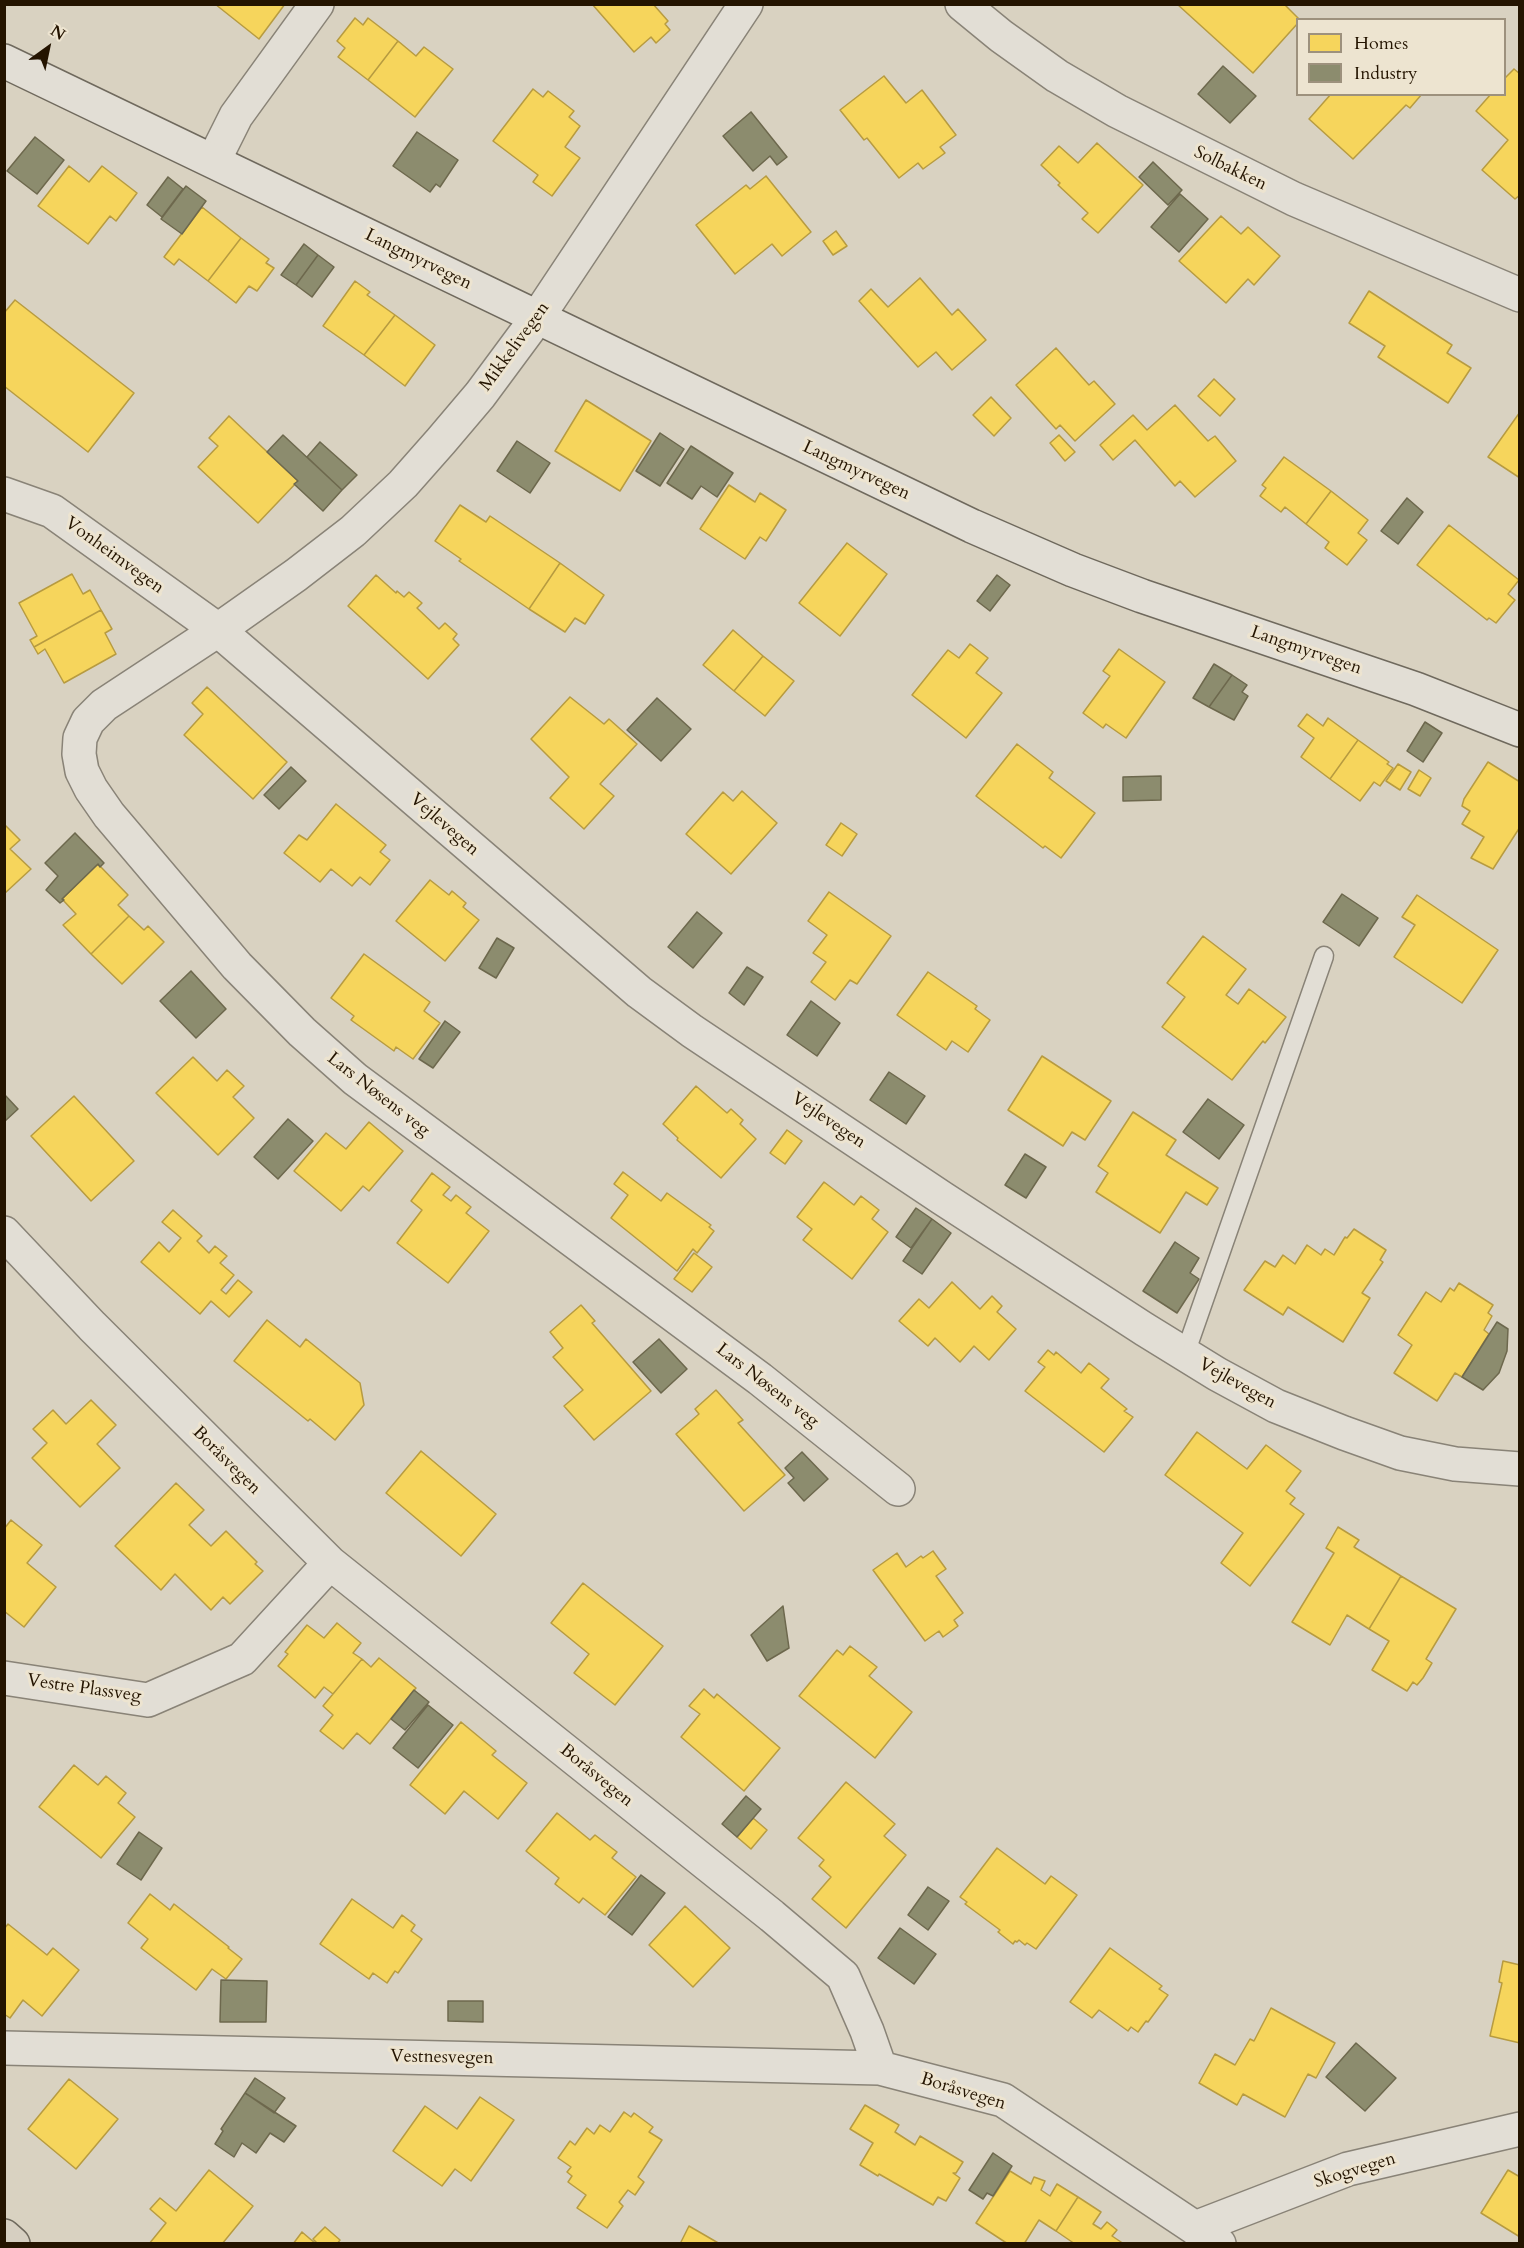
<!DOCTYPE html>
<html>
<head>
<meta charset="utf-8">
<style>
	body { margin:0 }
	#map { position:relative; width:1524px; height:2248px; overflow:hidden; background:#d9d2c1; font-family:Cardo,serif }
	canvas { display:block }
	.frame { position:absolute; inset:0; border:6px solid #241400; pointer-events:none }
	.legend { position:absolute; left:1296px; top:18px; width:210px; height:78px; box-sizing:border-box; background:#ede4d0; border:2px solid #9d917d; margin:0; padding:8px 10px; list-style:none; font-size:18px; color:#241400 }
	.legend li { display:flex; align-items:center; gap:12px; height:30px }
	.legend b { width:30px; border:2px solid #9d917d }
	.north { position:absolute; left:18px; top:18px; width:60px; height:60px; -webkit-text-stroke:4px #ede4d0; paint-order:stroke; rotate:33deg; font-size:16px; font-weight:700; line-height:24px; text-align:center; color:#241400 }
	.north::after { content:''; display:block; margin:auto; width:21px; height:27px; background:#241400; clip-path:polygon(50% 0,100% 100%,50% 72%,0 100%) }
</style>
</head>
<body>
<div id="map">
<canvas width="1524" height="2248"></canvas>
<div class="frame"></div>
<ul class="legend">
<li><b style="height:16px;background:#f6d55c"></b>Homes</li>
<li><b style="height:16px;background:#8c8c6e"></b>Industry</li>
</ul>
<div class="north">N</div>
</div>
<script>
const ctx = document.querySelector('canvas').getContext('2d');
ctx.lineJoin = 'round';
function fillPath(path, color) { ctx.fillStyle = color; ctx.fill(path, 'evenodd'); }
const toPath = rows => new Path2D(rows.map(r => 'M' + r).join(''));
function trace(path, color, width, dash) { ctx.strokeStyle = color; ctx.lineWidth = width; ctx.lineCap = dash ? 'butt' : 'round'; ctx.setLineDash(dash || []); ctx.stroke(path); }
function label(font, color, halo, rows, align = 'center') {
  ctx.font = font + ' Cardo,serif'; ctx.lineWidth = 6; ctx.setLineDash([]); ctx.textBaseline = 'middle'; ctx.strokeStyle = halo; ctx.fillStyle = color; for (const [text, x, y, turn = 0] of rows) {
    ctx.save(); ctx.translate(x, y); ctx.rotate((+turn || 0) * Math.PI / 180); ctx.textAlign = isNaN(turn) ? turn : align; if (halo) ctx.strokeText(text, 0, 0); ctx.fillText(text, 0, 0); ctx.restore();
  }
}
const homes = toPath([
	[215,4,285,4,259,39,215,4],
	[592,4,653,4,668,21,665,24,670,30,656,43,651,37,634,52,592,4],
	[1177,4,1284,4,1300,20,1298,20,1298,23,1253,73,1177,4],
	[355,18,363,25,368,18,398,41,368,80,338,57,345,48,337,41,355,18],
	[398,41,416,56,424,47,453,69,415,117,368,80,398,41],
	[1514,69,1520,74,1520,195,1515,199,1482,170,1508,140,1476,111,1491,94,1504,94,1504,79,1514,69],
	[884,76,906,103,922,90,956,135,940,147,945,153,923,169,918,163,899,178,867,138,864,140,840,110,884,76],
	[533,89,543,97,548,91,574,111,569,117,580,126,565,147,580,158,552,196,533,182,538,175,493,141,533,89],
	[1331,94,1422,94,1410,108,1406,105,1353,159,1309,119,1331,94],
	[1097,143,1143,185,1098,233,1082,219,1088,213,1058,185,1060,183,1041,165,1059,146,1078,163,1097,143],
	[69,166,89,182,102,166,137,193,116,221,110,216,88,244,38,206,69,166],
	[766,176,811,232,782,256,772,244,735,274,696,225,746,185,750,189,766,176],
	[202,207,241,238,208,281,179,259,174,265,164,257,202,207],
	[1221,216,1241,234,1248,227,1280,256,1254,285,1248,279,1226,303,1179,261,1221,216],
	[836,231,847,246,833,255,823,241,836,231],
	[241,238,269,259,266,263,274,268,257,291,249,286,236,303,208,281,241,238],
	[920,278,952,315,958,309,986,340,952,370,936,352,918,367,859,301,871,289,888,307,920,278],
	[355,281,370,292,367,295,395,315,364,355,323,326,355,281],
	[1369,291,1452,345,1447,353,1471,368,1448,403,1378,357,1385,346,1349,323,1369,291],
	[15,300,134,393,88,452,4,386,4,313,15,300],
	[395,315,435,345,405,386,364,355,395,315],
	[1056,348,1089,385,1094,381,1115,404,1075,441,1060,425,1056,429,1016,385,1056,348],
	[1214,379,1235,399,1220,416,1198,396,1214,379],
	[991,397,1011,418,994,436,973,415,991,397],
	[586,400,651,441,620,491,555,451,586,400],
	[1175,405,1208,441,1215,436,1236,461,1195,497,1180,481,1175,486,1135,440,1113,460,1100,445,1133,415,1147,430,1175,405],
	[1520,412,1520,478,1488,457,1520,412],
	[229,416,298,481,258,523,198,467,218,446,209,438,229,416],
	[1059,435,1075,452,1065,461,1050,443,1059,435],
	[1284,457,1331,491,1306,524,1285,507,1281,512,1260,496,1266,488,1262,485,1284,457],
	[729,485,755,502,760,493,786,510,766,541,760,537,745,559,700,529,729,485],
	[1331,491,1368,520,1358,533,1367,540,1347,565,1325,548,1329,542,1306,524,1331,491],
	[460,505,486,522,490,516,560,563,529,609,459,561,461,559,435,541,460,505],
	[1449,525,1519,580,1508,594,1515,600,1496,623,1489,618,1487,620,1417,565,1449,525],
	[847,543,887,574,840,636,799,603,847,543],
	[560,563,604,595,585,624,575,618,565,632,529,609,560,563],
	[72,574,83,594,90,590,101,610,34,647,30,640,37,636,19,603,72,574],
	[376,575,396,593,397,591,404,597,409,592,422,603,417,608,439,629,445,623,457,634,453,639,459,645,428,679,348,606,376,575],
	[101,610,112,629,105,633,116,654,64,683,45,649,38,654,34,647,101,610],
	[733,630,763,656,734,691,703,665,733,630],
	[970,644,988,658,976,673,1002,693,966,738,912,695,948,650,959,658,970,644],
	[1119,649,1165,682,1126,738,1106,724,1103,728,1083,713,1110,676,1103,671,1119,649],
	[763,656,794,681,765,716,734,691,763,656],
	[207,687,287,762,253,799,184,735,203,714,192,703,207,687],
	[570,697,604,724,609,719,637,744,600,784,614,796,584,829,550,798,569,777,531,739,570,697],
	[1307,714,1323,726,1328,718,1358,740,1330,779,1301,757,1314,738,1298,726,1307,714],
	[1358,740,1389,762,1387,764,1393,768,1380,786,1374,782,1360,801,1330,779,1358,740],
	[1017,744,1053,772,1049,778,1095,813,1061,858,1045,846,1043,848,976,796,1017,744],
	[1488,762,1520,782,1520,827,1493,869,1471,858,1484,837,1462,824,1470,811,1462,806,1464,799,1488,762],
	[1398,764,1411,772,1400,790,1386,781,1398,764],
	[1419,770,1431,778,1420,796,1408,789,1419,770],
	[742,791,777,823,731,874,686,834,723,792,733,801,742,791],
	[336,804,386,845,380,852,390,860,370,885,360,877,352,886,331,869,320,882,284,853,299,835,307,840,336,804],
	[841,823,857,834,842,856,826,845,841,823],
	[4,824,20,840,10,849,31,869,4,894,4,824],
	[98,864,128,895,118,905,129,916,91,954,63,925,76,914,62,899,98,864],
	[430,880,449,895,452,891,466,903,463,907,479,920,445,961,396,921,430,880],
	[829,892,891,936,857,984,850,980,835,1000,811,982,826,962,813,953,827,935,808,921,829,892],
	[1417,895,1498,950,1462,1003,1394,957,1415,925,1402,917,1417,895],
	[129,916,144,930,148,926,164,942,122,984,91,954,129,916],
	[1203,936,1246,969,1226,995,1238,1004,1249,989,1286,1017,1265,1043,1263,1041,1232,1080,1162,1027,1185,997,1167,983,1203,936],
	[364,954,430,1002,424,1011,440,1023,413,1059,396,1047,394,1051,351,1020,354,1016,331,998,364,954],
	[928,972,977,1006,975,1009,990,1020,968,1052,952,1041,946,1050,897,1015,928,972],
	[1042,1056,1111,1101,1085,1140,1072,1132,1063,1146,1008,1110,1042,1056],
	[193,1057,217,1081,227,1070,244,1086,233,1097,254,1118,218,1155,156,1093,193,1057],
	[696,1086,727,1113,731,1109,743,1120,740,1124,756,1139,721,1178,677,1140,678,1138,663,1124,696,1086],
	[74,1096,134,1161,91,1201,31,1136,74,1096],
	[1133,1112,1176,1140,1166,1155,1218,1188,1207,1205,1186,1192,1160,1233,1096,1192,1108,1173,1098,1166,1133,1112],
	[369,1122,403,1151,369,1191,363,1186,341,1211,294,1171,326,1133,346,1149,369,1122],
	[787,1130,802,1141,785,1164,770,1153,787,1130],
	[623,1172,661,1201,667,1193,711,1225,709,1227,714,1231,697,1253,693,1249,677,1271,611,1218,628,1195,614,1184,623,1172],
	[432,1173,450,1187,443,1195,451,1201,456,1195,471,1207,466,1213,489,1231,448,1283,397,1243,422,1210,411,1201,432,1173],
	[824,1182,854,1205,861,1196,879,1210,872,1219,888,1232,852,1279,803,1240,812,1229,797,1217,824,1182],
	[173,1210,202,1236,197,1241,209,1253,215,1246,227,1256,220,1263,234,1275,221,1290,226,1294,238,1280,252,1292,229,1317,211,1301,200,1314,141,1262,159,1242,169,1252,181,1238,162,1222,173,1210],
	[1354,1229,1386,1250,1380,1260,1383,1262,1362,1293,1370,1298,1343,1342,1288,1307,1283,1315,1244,1290,1265,1261,1275,1267,1283,1255,1295,1264,1307,1245,1321,1255,1325,1249,1334,1255,1345,1237,1347,1238,1354,1229],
	[694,1253,712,1267,692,1292,674,1279,694,1253],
	[952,1282,980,1309,992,1296,1002,1306,997,1312,1016,1329,989,1360,974,1346,960,1362,935,1338,928,1346,899,1321,919,1299,929,1308,952,1282],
	[1459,1283,1493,1305,1488,1313,1492,1316,1484,1330,1489,1334,1462,1377,1455,1373,1437,1401,1394,1373,1412,1345,1398,1335,1426,1292,1441,1302,1450,1288,1454,1291,1459,1283],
	[581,1305,595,1321,592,1323,651,1391,594,1440,564,1406,583,1390,553,1357,563,1348,550,1332,581,1305],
	[267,1320,300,1347,306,1339,360,1383,364,1405,335,1440,310,1419,308,1421,234,1361,267,1320],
	[1048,1350,1054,1355,1056,1352,1081,1373,1089,1363,1109,1379,1101,1388,1127,1409,1124,1411,1133,1417,1104,1452,1025,1391,1045,1367,1038,1362,1048,1350],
	[716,1390,743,1420,738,1423,785,1475,744,1511,676,1434,699,1414,695,1409,716,1390],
	[91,1400,116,1425,97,1444,120,1468,80,1507,32,1458,47,1443,33,1429,53,1410,66,1424,91,1400],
	[1197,1432,1247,1469,1266,1445,1301,1471,1286,1491,1295,1498,1290,1504,1304,1514,1250,1586,1221,1563,1243,1533,1165,1475,1197,1432],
	[421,1451,496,1514,461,1556,386,1493,421,1451],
	[176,1483,204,1510,189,1525,211,1546,226,1531,257,1562,255,1564,263,1571,230,1604,223,1597,211,1610,175,1574,161,1590,115,1546,176,1483],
	[11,1520,42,1545,27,1563,56,1587,24,1627,4,1611,4,1529,11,1520],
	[1338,1527,1359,1540,1354,1547,1401,1576,1369,1629,1347,1615,1330,1645,1292,1622,1334,1553,1326,1548,1338,1527],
	[933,1551,946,1569,936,1576,963,1613,954,1620,958,1626,943,1637,939,1631,925,1641,873,1570,897,1553,906,1567,921,1556,923,1558,933,1551],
	[1401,1576,1456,1609,1426,1659,1432,1663,1423,1678,1417,1685,1413,1682,1407,1691,1372,1670,1389,1641,1369,1629,1401,1576],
	[583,1583,663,1646,615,1705,574,1673,589,1654,551,1623,583,1583],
	[337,1623,361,1643,353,1653,362,1659,333,1694,324,1687,315,1698,278,1666,288,1654,285,1652,307,1625,324,1638,337,1623],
	[850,1646,877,1667,869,1676,912,1712,875,1758,799,1696,837,1650,843,1655,850,1646],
	[379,1658,416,1688,370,1744,357,1733,343,1749,320,1731,333,1715,323,1706,362,1659,371,1667,379,1658],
	[704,1689,714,1698,717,1694,780,1748,744,1791,681,1737,700,1714,689,1706,704,1689],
	[461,1722,496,1751,492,1755,527,1783,498,1819,464,1791,445,1814,410,1785,461,1722],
	[74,1765,98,1785,106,1776,126,1793,118,1803,135,1817,101,1858,39,1807,74,1765],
	[846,1782,895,1824,884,1836,906,1855,846,1928,812,1899,831,1877,819,1866,824,1860,798,1838,846,1782],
	[557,1813,590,1840,595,1835,617,1852,612,1858,636,1877,605,1915,583,1898,579,1903,555,1884,559,1878,526,1851,557,1813],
	[753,1818,767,1830,751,1849,737,1837,753,1818],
	[997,1848,1045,1884,1051,1876,1077,1895,1036,1949,1027,1943,1025,1945,1019,1940,1017,1942,1015,1941,1013,1944,998,1932,1000,1930,965,1904,967,1902,960,1897,997,1848],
	[150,1894,170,1910,174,1904,229,1947,228,1948,242,1959,226,1979,212,1969,196,1990,141,1948,148,1939,128,1923,150,1894],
	[352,1899,393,1928,402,1915,415,1925,411,1931,422,1939,398,1973,395,1971,387,1983,373,1973,369,1979,320,1944,352,1899],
	[685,1906,730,1948,693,1987,649,1945,685,1906],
	[8,1924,47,1955,53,1948,79,1970,42,2016,23,2000,10,2018,4,2014,4,1929,8,1924],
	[1110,1948,1162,1986,1159,1989,1168,1995,1148,2022,1146,2021,1138,2032,1131,2027,1128,2031,1099,2010,1092,2018,1070,2002,1110,1948],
	[1503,1961,1520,1965,1520,2043,1490,2036,1502,1983,1499,1982,1503,1961],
	[1271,2008,1335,2043,1316,2078,1308,2074,1285,2117,1243,2094,1237,2105,1199,2083,1215,2054,1235,2065,1250,2039,1254,2041,1271,2008],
	[69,2079,118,2119,76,2169,28,2129,69,2079],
	[480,2097,514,2120,471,2181,455,2169,442,2186,393,2151,425,2106,457,2129,480,2097],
	[865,2105,899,2125,895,2132,915,2145,920,2136,963,2162,956,2173,953,2173,960,2178,946,2201,938,2197,933,2205,879,2174,878,2176,860,2165,873,2143,850,2129,865,2105],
	[624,2112,631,2117,634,2113,653,2127,649,2132,662,2140,638,2177,644,2182,635,2195,628,2190,619,2202,623,2206,607,2228,577,2208,586,2195,568,2182,572,2176,567,2172,571,2167,558,2158,570,2141,575,2145,587,2128,594,2134,600,2125,610,2132,624,2112],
	[209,2170,253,2206,222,2244,149,2244,166,2223,150,2209,160,2198,176,2211,209,2170],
	[1508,2170,1520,2177,1520,2237,1481,2213,1508,2170],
	[1010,2171,1031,2184,1034,2177,1045,2181,1041,2190,1050,2196,1057,2184,1078,2197,1056,2231,1039,2220,1024,2244,1008,2244,976,2223,1010,2171],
	[1078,2197,1101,2212,1093,2224,1101,2229,1107,2222,1117,2230,1112,2236,1124,2244,1075,2244,1056,2231,1078,2197],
	[689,2226,720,2244,680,2244,689,2226],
	[325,2227,340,2240,337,2244,318,2244,313,2239,325,2227],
	[302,2232,316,2244,293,2244,302,2232]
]);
const industry = toPath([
	[1223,66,1256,96,1230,123,1198,94,1223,66],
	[751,112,787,157,777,165,770,156,753,171,723,136,751,112],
	[417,132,458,160,440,187,436,184,430,192,393,166,417,132],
	[35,137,64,160,37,194,7,171,35,137],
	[1153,162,1182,190,1168,205,1139,177,1153,162],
	[168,177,183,189,162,217,147,205,168,177],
	[186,186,206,201,182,234,161,219,186,186],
	[1180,194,1208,219,1179,252,1151,227,1180,194],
	[304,244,318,255,296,285,281,275,304,244],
	[318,255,334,267,312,297,296,285,318,255],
	[660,433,684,449,660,486,636,471,660,433],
	[283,435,342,490,323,511,294,484,298,481,267,452,283,435],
	[517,441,550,463,530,493,497,471,517,441],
	[320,442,357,475,342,490,307,457,320,442],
	[691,446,733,473,717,497,701,486,692,499,667,483,691,446],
	[1407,498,1423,512,1398,544,1381,531,1407,498],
	[997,575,1010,585,990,611,977,601,997,575],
	[1214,664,1232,675,1209,707,1193,698,1214,664],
	[1232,675,1247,685,1242,692,1248,696,1234,720,1209,707,1232,675],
	[657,698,691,729,661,761,627,730,657,698],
	[1425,722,1442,733,1423,762,1407,751,1425,722],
	[291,767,306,781,279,809,264,795,291,767],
	[1161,776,1161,800,1123,801,1123,777,1161,776],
	[75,833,104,863,100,867,98,864,62,899,64,900,60,903,46,890,58,876,45,863,75,833],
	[1342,894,1378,918,1359,946,1323,922,1342,894],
	[697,912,722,933,693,968,668,947,697,912],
	[497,938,514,948,496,978,479,968,497,938],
	[747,967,763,977,744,1005,729,993,747,967],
	[191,971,226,1009,196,1038,160,1001,191,971],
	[811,1001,840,1023,817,1056,787,1035,811,1001],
	[445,1021,460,1032,433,1068,419,1059,445,1021],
	[889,1072,925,1096,906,1124,870,1100,889,1072],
	[4,1094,18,1109,4,1122,4,1094],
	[1208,1099,1244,1125,1219,1159,1183,1132,1208,1099],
	[288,1119,313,1141,278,1179,254,1157,288,1119],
	[1025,1154,1046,1167,1026,1198,1005,1185,1025,1154],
	[916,1208,932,1219,911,1248,896,1237,916,1208],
	[932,1219,951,1233,922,1274,903,1261,932,1219],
	[1175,1242,1199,1258,1190,1273,1199,1279,1177,1313,1143,1291,1175,1242],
	[1497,1322,1508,1329,1507,1351,1499,1373,1483,1390,1462,1377,1497,1322],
	[659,1339,687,1369,661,1393,633,1362,659,1339],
	[802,1452,828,1479,804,1501,788,1483,794,1478,785,1468,802,1452],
	[783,1606,789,1648,767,1661,751,1635,783,1606],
	[414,1690,429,1702,405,1730,391,1719,414,1690],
	[428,1705,453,1725,418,1768,393,1748,428,1705],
	[746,1796,761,1809,737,1837,722,1824,746,1796],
	[139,1832,162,1848,141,1880,117,1864,139,1832],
	[641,1875,665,1893,632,1935,608,1917,641,1875],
	[928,1887,949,1901,928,1930,908,1915,928,1887],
	[900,1928,936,1954,914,1984,878,1958,900,1928],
	[221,1980,267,1981,266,2022,220,2022,221,1980],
	[448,2001,483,2001,483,2022,448,2021,448,2001],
	[1356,2043,1396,2078,1365,2111,1326,2077,1356,2043],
	[255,2078,285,2098,274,2113,245,2093,255,2078],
	[245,2093,296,2126,284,2142,270,2133,256,2153,242,2143,234,2157,215,2144,223,2131,221,2129,245,2093],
	[993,2153,1012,2166,993,2196,987,2193,983,2199,969,2190,993,2153]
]);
const service = toPath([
	[1185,1354,1324,956]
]);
const minor = toPath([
	[962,4,1001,36,1057,76,1117,111,1294,199,1520,295],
	[214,160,236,116,317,4],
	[537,318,480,395,441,441,403,484,353,531,296,575,218,630,104,705,88,721,80,738,79,754,82,771,91,789,109,815,237,966,302,1032,355,1079,760,1379,898,1489],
	[4,494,52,511,218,630,639,992,692,1031,942,1198,1144,1329,1217,1374,1276,1406,1344,1433,1400,1453,1455,1464,1520,1469],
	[4,1233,92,1326,330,1563,772,1916,843,1976,867,2031,880,2068],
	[4,1678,148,1700,242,1659,330,1563],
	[4,2048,880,2068,1003,2100,1219,2244],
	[1195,2228,1348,2169,1520,2129]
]);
const tertiary = toPath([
	[537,318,746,4]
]);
const secondary = toPath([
	[4,61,972,526,1073,570,1142,596,1416,689,1520,730]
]);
const primary = toPath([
	[4,2236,13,2244]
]);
const streetNames = [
	["Solbakken",1230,169,26],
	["Langmyrvegen",418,260,26],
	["Mikkelivegen",515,347,-54],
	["Langmyrvegen",856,471,25],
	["Vonheimvegen",114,556,36],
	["Langmyrvegen",1306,651,19],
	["Vejlevegen",444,825,41],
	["Lars Nøsens veg",378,1095,38],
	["Vejlevegen",828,1121,34],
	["Vejlevegen",1237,1384,29],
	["Lars Nøsens veg",767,1386,38],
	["Boråsvegen",226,1461,45],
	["Vestre Plassveg",84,1689,8],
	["Boråsvegen",596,1776,39],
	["Vestnesvegen",442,2058,1],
	["Boråsvegen",963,2092,17],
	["Skogvegen",1355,2171,-17]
];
fillPath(homes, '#f6d55c');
trace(homes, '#b79b40', 1.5);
fillPath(industry, '#8c8c6e');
trace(industry, '#6d684d', 1.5);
trace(service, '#898377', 21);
trace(minor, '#898377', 36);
trace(tertiary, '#898377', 36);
trace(secondary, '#6f695d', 36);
trace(primary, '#6f695d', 36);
trace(service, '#e2ded5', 18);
trace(minor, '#e2ded5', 33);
trace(tertiary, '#e2ded5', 33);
trace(secondary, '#e2ded5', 33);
trace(primary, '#d6cfc1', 33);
label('18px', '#241400', '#ede4d0', streetNames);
</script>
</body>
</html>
